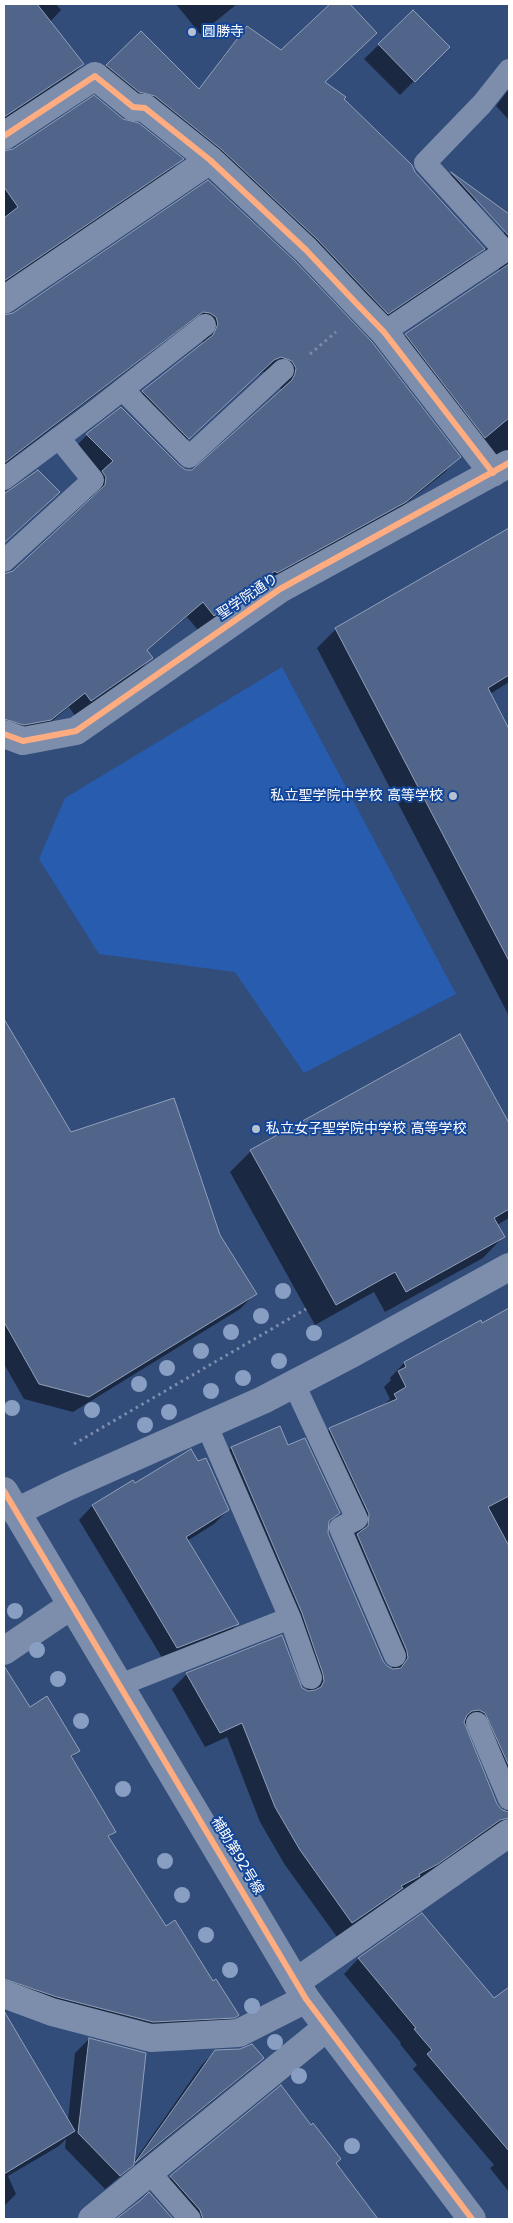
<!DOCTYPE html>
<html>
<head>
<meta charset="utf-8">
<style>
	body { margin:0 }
	#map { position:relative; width:513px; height:2223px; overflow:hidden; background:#324d7a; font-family:"DejaVu Sans",sans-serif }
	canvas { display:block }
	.frame { position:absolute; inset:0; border:5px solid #fff; pointer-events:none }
</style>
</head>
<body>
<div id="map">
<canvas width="513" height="2223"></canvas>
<div class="frame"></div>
</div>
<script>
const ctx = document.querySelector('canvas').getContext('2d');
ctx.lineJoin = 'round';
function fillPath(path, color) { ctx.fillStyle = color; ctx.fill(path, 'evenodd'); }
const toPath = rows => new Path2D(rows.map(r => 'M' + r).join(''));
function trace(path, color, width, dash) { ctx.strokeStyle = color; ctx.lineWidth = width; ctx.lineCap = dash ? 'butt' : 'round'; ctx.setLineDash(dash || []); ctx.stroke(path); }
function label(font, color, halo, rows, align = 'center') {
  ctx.font = font + ' "DejaVu Sans","Noto Sans JP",sans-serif'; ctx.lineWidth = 4; ctx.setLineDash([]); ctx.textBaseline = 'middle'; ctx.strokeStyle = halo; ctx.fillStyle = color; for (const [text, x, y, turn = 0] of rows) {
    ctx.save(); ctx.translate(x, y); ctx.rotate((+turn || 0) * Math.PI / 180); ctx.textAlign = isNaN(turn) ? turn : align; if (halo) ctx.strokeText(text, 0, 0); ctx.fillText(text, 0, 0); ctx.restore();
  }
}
const green = toPath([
	[282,667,456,994,304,1073,235,972,99,954,39,859,65,798]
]);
const shadow = toPath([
	[4,4,56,4,61,10,50,22,83,64,67,80,4,122],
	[176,4,237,4,200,34],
	[332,4,348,4,376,33,323,82,414,173,483,249,471,260,375,325,305,250,95,78,141,32,297,189,312,176,220,60,247,27,281,52],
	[413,12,448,47,400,95,364,59],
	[509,89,509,120,496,106],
	[123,120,182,159,167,174,4,285,4,153],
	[451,174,467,185,476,201,463,215,438,187],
	[208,182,459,457,444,473,389,517,261,588,259,586,198,630,187,617,146,651,151,658,136,674,75,716,69,707,35,735,4,738,4,574,14,572,87,505,91,494,72,450,87,435,186,471,193,471,281,390,278,377,270,372,263,372,257,376,173,453,128,407,143,392,202,344,203,340,187,327,180,330,4,465,4,317,13,314],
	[509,228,509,452,488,463,387,354,406,335,499,272,499,268,485,250],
	[58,492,43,508,4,543,4,493],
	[509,529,509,682,490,694,509,731,509,1016,317,648,336,629],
	[4,1021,70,1133,219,1235,255,1294,240,1309,73,1412,24,1399,4,1364],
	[460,1036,509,1125,509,1218,497,1225,503,1237,483,1258,385,1312,374,1292,315,1325,230,1172,251,1151],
	[509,1310,509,1837,410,1885,337,1937,285,1865,260,1822,227,1737,205,1747,172,1689,187,1674,281,1637,301,1688,308,1692,288,1628,216,1463,231,1448,279,1428,287,1447,338,1513,327,1524,327,1533,382,1662,386,1667,393,1670,354,1539,315,1444,330,1429,382,1407,390,1399,384,1387,391,1380,390,1378,404,1363],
	[463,1724,470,1728,507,1813,501,1811,496,1805],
	[133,1481,135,1485,228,1510,214,1524,187,1541,238,1624,224,1637,164,1661,79,1520,92,1506],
	[4,1668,29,1708,79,1750,70,1759,114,1831,108,1838,165,1927,238,2015,223,2030,137,2037,4,1998],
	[422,1914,494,2000,509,1989,509,2192,490,2168,494,2165,413,2069,417,2065,400,2044,401,2043,344,1974,358,1959],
	[4,2013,68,2121,75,2053,89,2039,133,2163,201,2066,215,2051,262,2058,248,2072,105,2189,65,2148,66,2139,59,2146,8,2176,16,2194,4,2206],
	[335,2164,377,2219,190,2219,156,2192,171,2177],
	[149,2194,171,2219,118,2219]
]);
const building = toPath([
	[4,4,37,4,84,64,4,117,4,4],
	[330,4,350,4,377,33,325,82,346,97,344,99,412,165,415,172,485,249,388,314,317,239,221,149,155,96,139,92,106,65,141,31,199,89,247,26,281,50,330,4],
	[413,10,450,47,415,82,378,44,413,10],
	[94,95,123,119,139,123,184,159,4,281,4,218,18,207,4,187,4,151,13,149,94,95],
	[451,172,509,214,509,236,451,172],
	[208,180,295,261,372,342,461,457,406,502,277,573,275,571,214,616,203,602,147,650,153,658,91,701,85,693,51,720,24,725,4,719,4,574,13,571,105,485,106,477,102,471,113,461,86,434,121,407,180,466,186,470,192,470,292,380,295,374,296,368,292,361,281,357,274,360,189,439,142,391,213,335,218,324,216,317,210,313,203,312,4,463,4,315,13,313,208,180],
	[509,264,509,418,485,438,405,334,509,264],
	[38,470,60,492,4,543,4,494,38,470],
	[509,528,509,675,488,688,509,729,509,961,335,628,509,528],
	[4,1019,71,1132,174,1098,220,1235,257,1294,89,1397,39,1384,4,1322,4,1019],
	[460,1034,509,1123,509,1209,494,1218,505,1237,406,1292,395,1272,336,1305,250,1150,460,1034],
	[509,1308,509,1496,488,1507,509,1546,509,1766,485,1713,479,1710,472,1711,467,1715,464,1722,497,1804,502,1810,509,1812,509,1818,500,1820,438,1864,419,1874,420,1876,401,1886,403,1888,352,1923,300,1850,275,1807,242,1723,220,1733,186,1673,282,1635,302,1688,308,1691,315,1690,321,1687,324,1681,323,1674,302,1613,231,1447,280,1426,288,1445,305,1438,340,1513,329,1521,328,1533,383,1661,387,1666,393,1669,401,1668,408,1658,407,1651,357,1534,368,1526,369,1514,329,1428,397,1399,394,1394,406,1387,398,1371,406,1367,404,1362,481,1320,482,1323,509,1308],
	[191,1449,198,1461,206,1458,229,1510,186,1537,239,1624,177,1648,92,1505,133,1480,135,1483,191,1449],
	[4,1666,30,1707,47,1696,80,1751,71,1756,116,1832,108,1836,166,1926,175,1920,213,1981,216,1979,239,2015,235,2018,153,2022,57,1997,4,1979,4,1666],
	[422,1913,494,1998,509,1987,509,2151,427,2054,432,2050,414,2029,416,2028,358,1958,422,1913],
	[4,2011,75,2131,4,2174,4,2011],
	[89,2038,146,2053,134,2165,120,2176,78,2133,89,2038],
	[252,2044,264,2058,135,2163,215,2050,240,2049,252,2044],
	[281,2085,311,2125,313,2123,341,2159,336,2163,378,2219,203,2219,200,2210,170,2176,281,2085],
	[149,2192,173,2219,116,2219,142,2199,149,2192]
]);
const path = toPath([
	[310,354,336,332],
	[74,1444,306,1309]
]);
const service = toPath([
	[384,332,505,251,425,163,482,104,509,70],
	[123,390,189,457,283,370],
	[4,479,95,411,205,325],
	[4,561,93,480,59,438],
	[294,1384,357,1519,340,1528,395,1656],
	[207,1426,290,1618,311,1678],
	[120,1685,290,1618],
	[477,1723,509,1799],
	[150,2173,190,2219]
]);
const minor = toPath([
	[4,136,95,76,133,107,145,108,210,160,306,250,356,303,384,332,493,473],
	[4,300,210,160],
	[4,734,23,741,76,731,280,589,508,464],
	[16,1512,67,1487,263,1400,353,1353,509,1267],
	[4,1651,72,1605],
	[296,1982,509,1833],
	[4,1994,52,2012,151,2038,239,2033,306,1999],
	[92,2219,326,2028]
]);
const tertiary = toPath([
	[4,1491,306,1999,472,2219]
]);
const cycleway = toPath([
	[4,136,95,76,133,107,145,108,210,160,306,250,356,303,384,332,493,473],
	[4,734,23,741,76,731,280,589,509,463],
	[4,1491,306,1999,472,2219]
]);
const trees = [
	[283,1291],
	[261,1316],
	[231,1332],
	[314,1333],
	[201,1351],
	[279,1361],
	[167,1368],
	[243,1378],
	[139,1384],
	[211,1391],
	[12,1408],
	[92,1410],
	[169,1412],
	[145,1425],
	[15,1611],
	[37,1650],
	[58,1679],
	[81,1721],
	[123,1789],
	[165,1861],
	[182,1895],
	[206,1935],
	[230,1970],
	[252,2006],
	[275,2042],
	[299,2076],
	[352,2146]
];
const markers = [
	[192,32,5,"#b7c1d0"],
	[453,796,5,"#b7c1d0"],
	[256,1129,5,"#b7c1d0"]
];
const poiNames = [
	["圓勝寺",202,32],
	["私立聖学院中学校 高等学校",443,796,"right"],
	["私立女子聖学院中学校 高等学校",266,1129]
];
const streetNames = [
	["聖学院通り",248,597,-34],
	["補助第92号線",237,1856,59]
];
fillPath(green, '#285caf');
fillPath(shadow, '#0007');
fillPath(building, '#506589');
trace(building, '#91a0ba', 1);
trace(path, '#7d8ead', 3, [2.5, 4]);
trace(service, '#7d8ead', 22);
trace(minor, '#7d8ead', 28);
trace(tertiary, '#7d8ead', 28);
trace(cycleway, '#ffac80', 6);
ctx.fillStyle = '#889ec2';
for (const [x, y] of trees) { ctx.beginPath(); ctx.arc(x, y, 8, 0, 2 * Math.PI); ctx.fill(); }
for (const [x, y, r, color] of markers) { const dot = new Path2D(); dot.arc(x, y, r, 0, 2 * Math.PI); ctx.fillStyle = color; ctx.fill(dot); trace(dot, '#134599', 2); }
label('14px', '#fff', '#134599', poiNames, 'left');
label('14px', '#fff', '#134599', streetNames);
</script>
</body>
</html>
